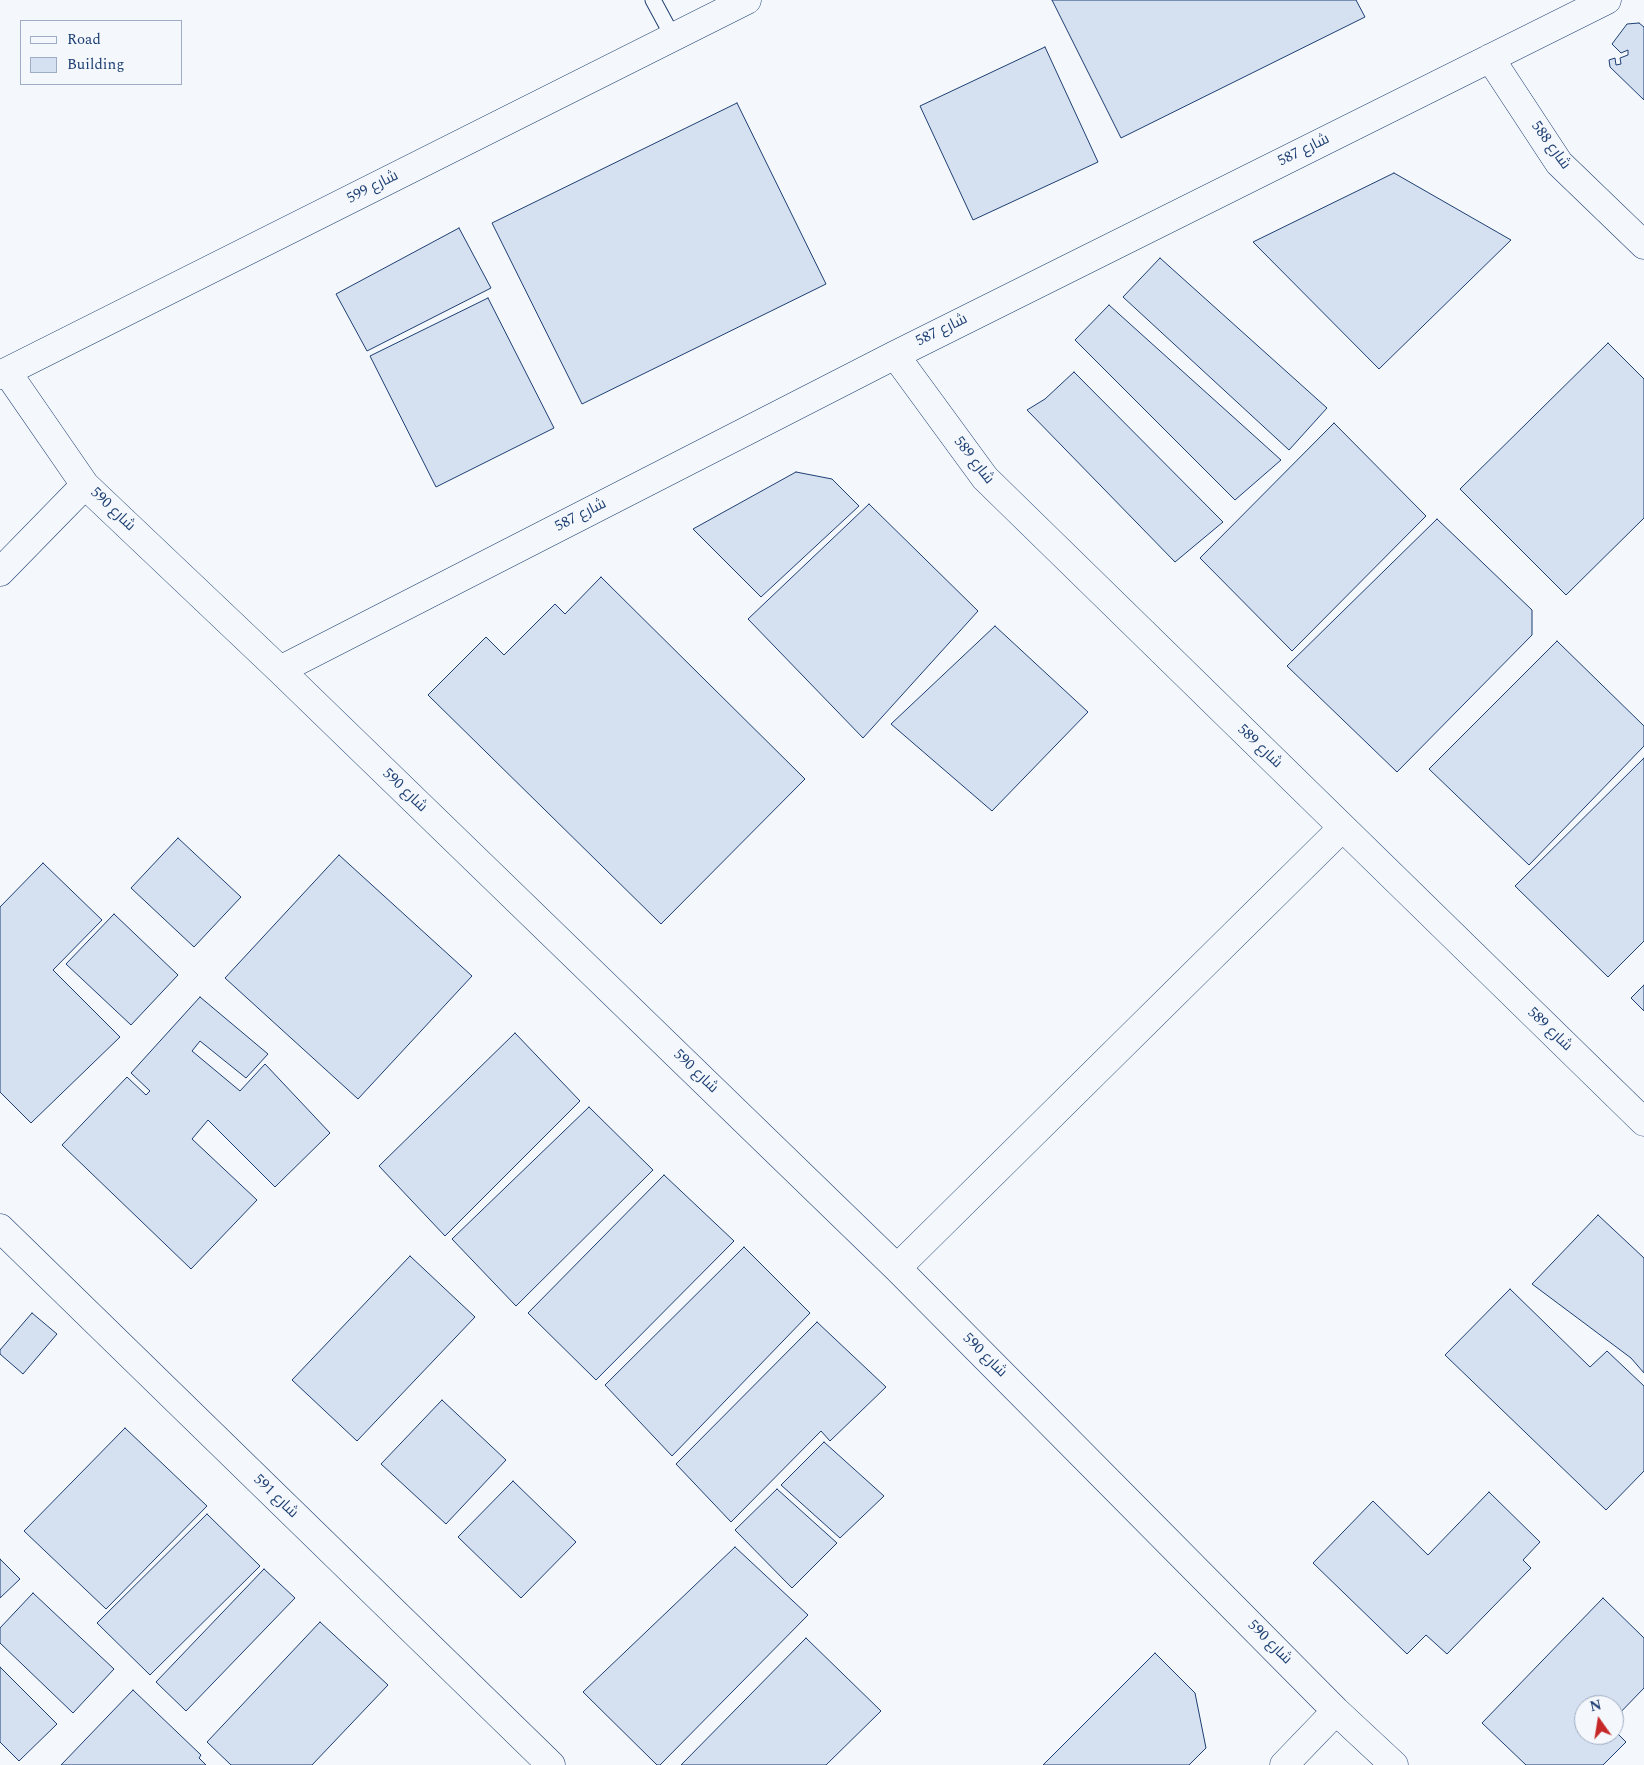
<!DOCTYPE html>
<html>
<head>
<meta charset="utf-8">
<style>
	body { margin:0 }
	#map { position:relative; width:1644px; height:1765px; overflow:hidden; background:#f4f7fb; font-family:Spectral,serif }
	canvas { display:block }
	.legend { position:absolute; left:20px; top:20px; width:162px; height:65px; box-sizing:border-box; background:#f4f7fb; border:1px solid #9eadc5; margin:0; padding:6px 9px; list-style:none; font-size:15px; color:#1d3f73 }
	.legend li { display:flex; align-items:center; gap:10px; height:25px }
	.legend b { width:25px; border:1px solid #9eadc5 }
	.north { position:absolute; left:1574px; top:1695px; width:50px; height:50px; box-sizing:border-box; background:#f4f7fb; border:1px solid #9eadc5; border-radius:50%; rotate:347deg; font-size:14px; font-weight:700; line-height:20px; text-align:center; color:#1d3f73 }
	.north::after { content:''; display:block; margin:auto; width:18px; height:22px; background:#c62828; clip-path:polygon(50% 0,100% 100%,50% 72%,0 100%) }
</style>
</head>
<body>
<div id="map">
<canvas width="1644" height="1765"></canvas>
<ul class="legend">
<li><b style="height:6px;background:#f4f7fb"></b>Road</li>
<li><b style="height:14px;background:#d5e0f0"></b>Building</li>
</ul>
<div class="north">N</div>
</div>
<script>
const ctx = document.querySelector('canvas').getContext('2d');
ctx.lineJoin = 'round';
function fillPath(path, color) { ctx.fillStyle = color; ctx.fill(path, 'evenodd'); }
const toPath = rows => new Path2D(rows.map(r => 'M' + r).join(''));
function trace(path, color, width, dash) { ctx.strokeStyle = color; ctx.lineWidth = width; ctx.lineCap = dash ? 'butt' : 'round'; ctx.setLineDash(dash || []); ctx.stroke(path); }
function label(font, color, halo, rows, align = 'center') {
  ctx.font = font + ' Spectral,Cairo,serif'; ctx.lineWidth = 4; ctx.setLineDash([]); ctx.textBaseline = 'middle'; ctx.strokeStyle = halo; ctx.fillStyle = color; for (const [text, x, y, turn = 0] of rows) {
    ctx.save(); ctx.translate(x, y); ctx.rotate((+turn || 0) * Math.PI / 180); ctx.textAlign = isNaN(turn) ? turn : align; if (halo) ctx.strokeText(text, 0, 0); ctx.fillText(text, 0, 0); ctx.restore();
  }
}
const building = toPath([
	[1052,0,1356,0,1365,17,1121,138,1052,0],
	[1639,23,1644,27,1644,100,1610,67,1609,60,1615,58,1616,65,1621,64,1620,58,1628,55,1628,50,1621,53,1612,44,1627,24,1639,23],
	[1045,47,1098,162,973,220,920,106,1045,47],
	[737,103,826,284,582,404,492,223,737,103],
	[1394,173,1511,240,1379,369,1253,242,1394,173],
	[459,228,491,288,367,351,336,294,459,228],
	[1160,258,1327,408,1289,450,1123,297,1160,258],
	[488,298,554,428,436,487,370,356,488,298],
	[1109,305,1281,460,1235,500,1075,340,1109,305],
	[1608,343,1644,379,1644,518,1566,595,1460,489,1608,343],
	[1074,372,1223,522,1175,562,1027,410,1045,399,1074,372],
	[1334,423,1426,516,1292,651,1200,558,1334,423],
	[796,472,832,479,859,506,761,597,693,529,796,472],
	[869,504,978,611,863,738,748,619,869,504],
	[1437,519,1532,610,1532,635,1397,772,1287,666,1437,519],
	[601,577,805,779,661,924,428,695,486,637,504,655,555,604,565,614,601,577],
	[995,626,1088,712,992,811,891,724,995,626],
	[1557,641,1644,726,1644,746,1529,865,1429,769,1557,641],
	[1644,758,1644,941,1608,977,1515,886,1644,758],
	[178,838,241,897,194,947,131,888,178,838],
	[339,855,472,976,358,1099,225,978,339,855],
	[43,863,102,920,53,970,120,1037,31,1123,0,1092,0,907,43,863],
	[114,914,178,975,131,1025,66,964,114,914],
	[1644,985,1644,1011,1631,998,1644,985],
	[200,997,268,1054,246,1078,200,1041,192,1051,240,1091,265,1064,330,1133,275,1187,208,1120,192,1139,257,1200,191,1269,62,1145,127,1077,146,1095,150,1091,131,1073,200,997],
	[515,1033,580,1101,445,1236,379,1166,515,1033],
	[589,1107,653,1170,516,1306,452,1239,589,1107],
	[664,1175,734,1241,596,1380,528,1313,664,1175],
	[1598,1215,1644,1258,1644,1373,1631,1358,1532,1284,1598,1215],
	[744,1247,810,1313,672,1456,605,1385,744,1247],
	[410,1256,475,1317,357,1441,292,1380,410,1256],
	[1510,1289,1590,1367,1607,1351,1644,1386,1644,1471,1606,1510,1445,1355,1510,1289],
	[32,1313,57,1334,23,1374,0,1354,0,1350,32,1313],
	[817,1322,886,1387,830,1441,821,1431,731,1522,676,1464,817,1322],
	[442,1400,506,1460,446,1524,381,1464,442,1400],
	[125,1428,207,1506,106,1609,24,1531,125,1428],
	[824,1442,884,1496,840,1538,781,1485,824,1442],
	[513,1481,576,1542,521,1598,458,1537,513,1481],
	[777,1489,837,1543,792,1588,735,1530,777,1489],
	[1489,1492,1540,1542,1523,1560,1531,1568,1447,1654,1426,1635,1407,1654,1313,1563,1373,1501,1428,1555,1489,1492],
	[207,1514,260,1566,150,1675,97,1623,207,1514],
	[735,1547,808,1615,660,1765,657,1765,583,1692,735,1547],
	[0,1559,20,1579,0,1598,0,1559],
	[264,1569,295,1598,186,1711,156,1682,264,1569],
	[33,1593,114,1669,73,1713,0,1643,0,1628,33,1593],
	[1603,1598,1644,1638,1644,1688,1614,1719,1614,1705,1584,1705,1584,1735,1614,1735,1614,1730,1626,1742,1603,1765,1526,1765,1482,1723,1603,1598],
	[320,1622,388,1685,312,1765,231,1765,207,1742,320,1622],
	[806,1638,881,1711,826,1765,681,1765,806,1638],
	[1155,1653,1195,1693,1206,1748,1189,1765,1043,1765,1155,1653],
	[0,1667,57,1724,19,1761,0,1742,0,1667],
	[133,1690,201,1755,199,1758,206,1765,61,1765,133,1690]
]);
const lane = toPath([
	[653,0,673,37]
]);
const street = toPath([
	[1490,58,1559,163,1644,245],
	[895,355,985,478,1644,1122],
	[7,372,85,485,280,670,897,1268,1336,1711,1394,1765],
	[0,375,747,0],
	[0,572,85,485],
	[280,670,895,355,1607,0],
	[0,1228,551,1765],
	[897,1268,1342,828],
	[1284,1765,1336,1711]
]);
const streetNames = [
	["شارع 588",1550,146,54],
	["شارع 587",1304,151,-26],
	["شارع 599",373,188,-27],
	["شارع 587",942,331,-26],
	["شارع 589",973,461,52],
	["شارع 590",112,510,44],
	["شارع 587",581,516,-27],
	["شارع 589",1259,747,44],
	["شارع 590",404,791,44],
	["شارع 589",1549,1030,44],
	["شارع 590",695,1072,44],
	["شارع 590",984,1356,45],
	["شارع 591",275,1497,44],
	["شارع 590",1269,1643,45]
];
fillPath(building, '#d5e0f0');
trace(building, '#1d3f73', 1);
trace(lane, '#1d3f73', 17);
trace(street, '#1d3f73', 29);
trace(lane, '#f4f7fb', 15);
trace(street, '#f4f7fb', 28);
label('15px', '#1d3f73', '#f4f7fb', streetNames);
</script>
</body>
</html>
